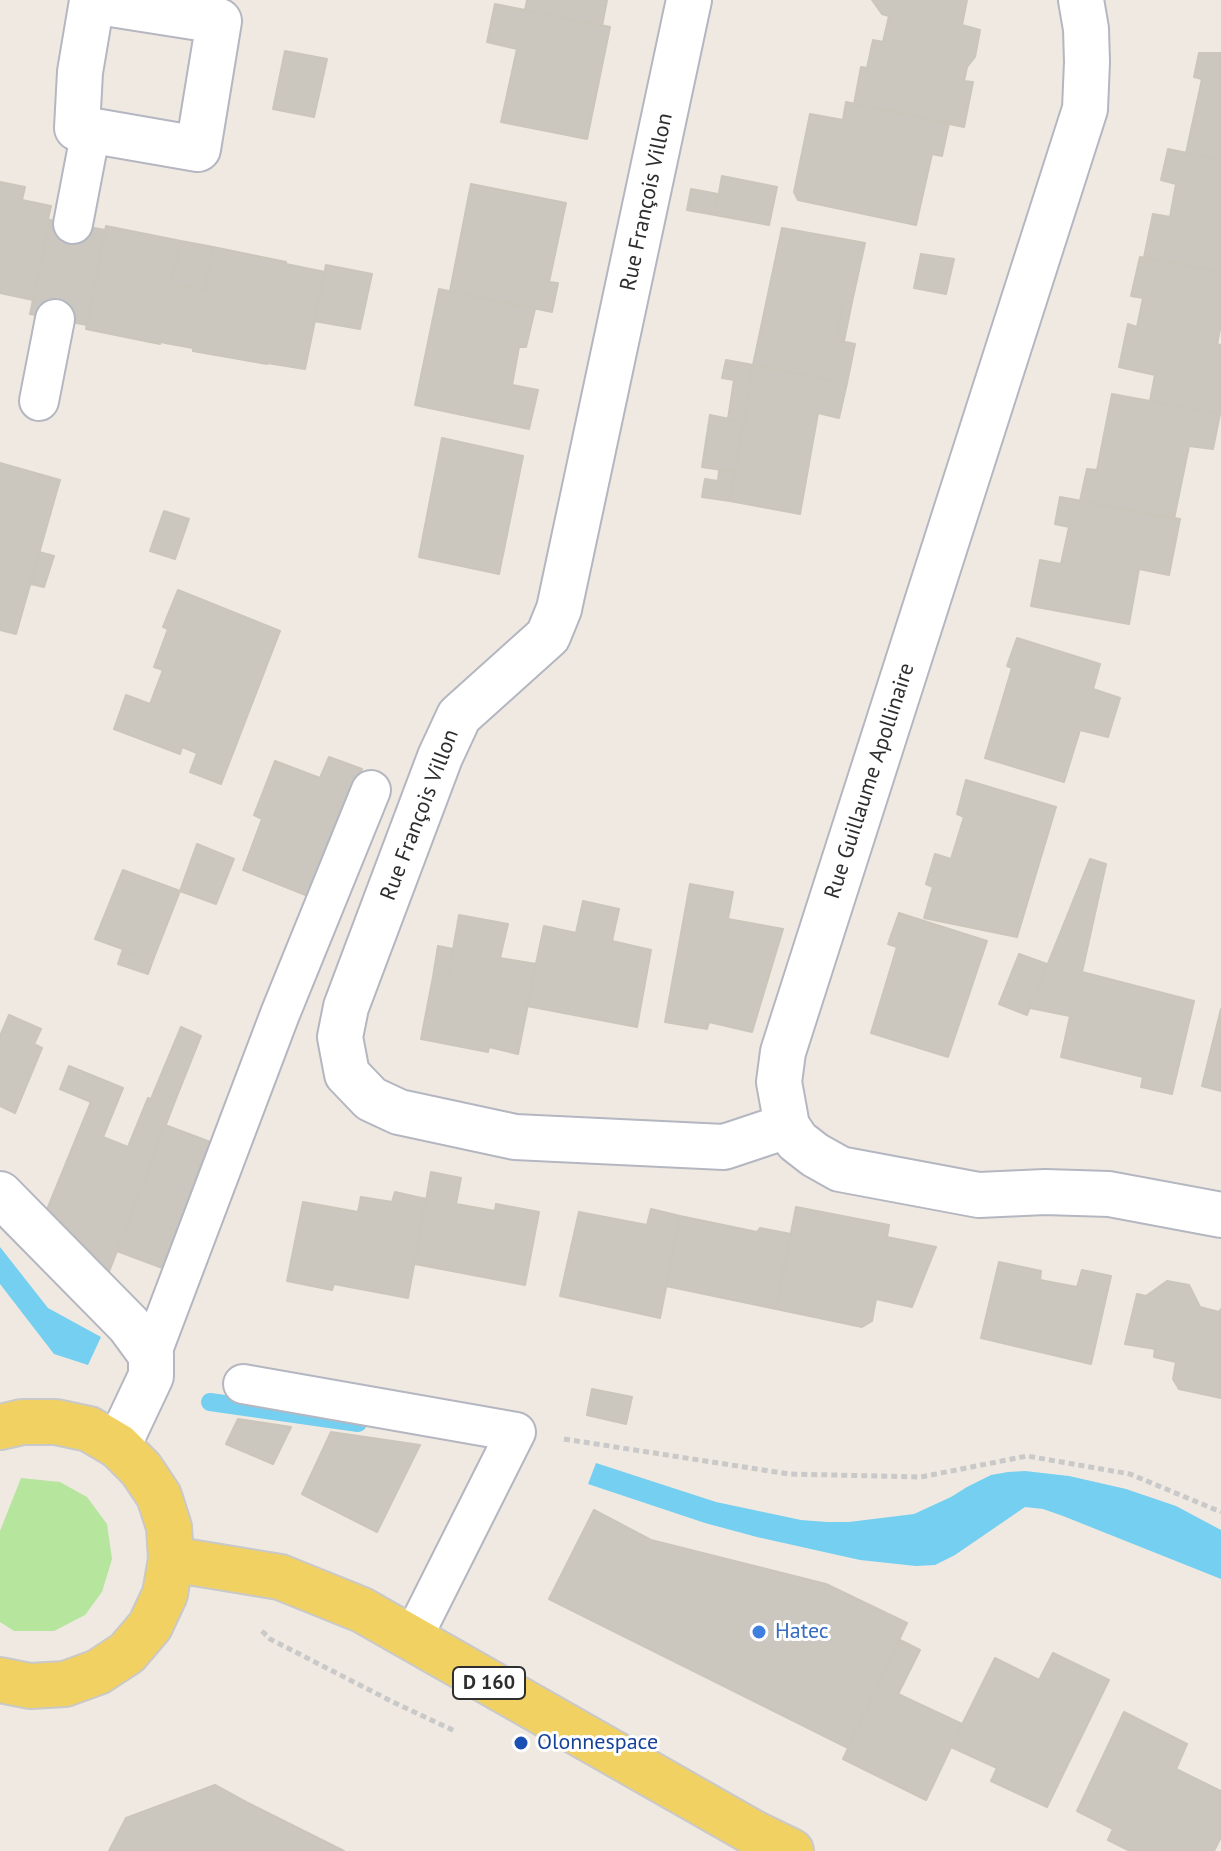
<!DOCTYPE html>
<html>
<head>
<meta charset="utf-8">
<style>
	body { margin:0 }
	canvas { display:block; background:#efe9e1 }
</style>
</head>
<body>
<canvas width="1221" height="1851"></canvas>
<script>
const ctx = document.querySelector('canvas').getContext('2d');
ctx.lineJoin = 'round';
function fillPath(path, color) { ctx.fillStyle = color; ctx.fill(path, 'evenodd'); }
const toPath = rows => new Path2D(rows.map(r => 'M' + r).join(''));
function trace(path, color, width, dash) { ctx.strokeStyle = color; ctx.lineWidth = width; ctx.lineCap = dash ? 'butt' : 'round'; ctx.setLineDash(dash || []); ctx.stroke(path); }
function label(font, color, halo, rows, align = 'center') {
  ctx.font = font + ' "PT Sans",sans-serif'; ctx.lineWidth = 6; ctx.setLineDash([]); ctx.textBaseline = 'middle'; ctx.strokeStyle = halo; ctx.fillStyle = color; for (const [text, x, y, turn = 0] of rows) {
    ctx.save(); ctx.translate(x, y); ctx.rotate((+turn || 0) * Math.PI / 180); ctx.textAlign = isNaN(turn) ? turn : align; if (halo) ctx.strokeText(text, 0, 0); ctx.fillText(text, 0, 0); ctx.restore();
  }
}
const green = toPath([
	[21,1478,60,1482,87,1497,107,1524,112,1559,102,1592,85,1615,54,1631,14,1631,0,1622,0,1531]
]);
const water = toPath([
	[0,1247,48,1308,101,1337,88,1365,54,1354,0,1284],
	[596,1463,716,1502,801,1520,827,1522,849,1522,914,1514,951,1497,967,1487,991,1475,1008,1472,1025,1471,1069,1476,1126,1489,1176,1506,1221,1530,1221,1579,1063,1516,1043,1509,1025,1507,955,1555,935,1565,916,1566,860,1560,757,1537,705,1523,588,1484]
]);
const stream = toPath([
	[210,1402,358,1423]
]);
const building = toPath([
	[527,0,607,0,602,26,525,10,527,0],
	[872,0,967,0,962,25,980,30,975,57,967,67,964,81,973,82,964,127,854,104,861,67,867,68,873,40,883,42,889,16,882,14,872,0],
	[495,4,610,27,587,139,501,122,517,49,487,42,495,4],
	[285,51,327,59,314,117,273,109,285,51],
	[1199,53,1221,53,1221,160,1186,153,1202,79,1194,77,1199,53],
	[846,102,949,123,942,156,932,154,916,225,798,200,794,192,810,114,843,120,846,102],
	[1168,149,1221,160,1221,272,1144,257,1153,214,1170,217,1176,184,1161,180,1168,149],
	[722,176,777,187,769,225,715,215,722,176],
	[0,182,25,187,22,200,51,206,48,219,50,220,33,300,0,293,0,182],
	[471,184,566,203,549,282,558,283,552,312,450,291,471,184],
	[691,189,718,194,715,215,687,210,691,189],
	[50,220,105,230,87,325,30,314,50,220],
	[106,226,181,241,171,284,205,290,213,247,286,262,286,264,325,272,305,369,267,363,267,364,193,351,193,348,160,342,160,344,86,329,106,226],
	[782,228,865,243,852,302,844,301,836,340,855,344,847,383,753,365,782,228],
	[181,241,213,247,205,290,171,284,181,241],
	[921,254,954,259,946,294,914,288,921,254],
	[1140,257,1221,272,1221,325,1217,344,1221,345,1220,414,1150,401,1155,375,1119,367,1128,324,1137,327,1143,298,1131,296,1140,257],
	[326,265,372,274,360,329,314,321,326,265],
	[439,289,535,309,526,347,519,347,512,385,538,390,529,429,415,405,439,289],
	[844,301,852,302,844,341,836,340,844,301],
	[726,360,753,365,744,422,728,419,734,380,722,378,726,360],
	[753,365,847,383,839,418,818,413,800,514,730,501,753,365],
	[1112,394,1220,414,1213,449,1189,446,1174,519,1080,501,1087,469,1097,470,1112,394],
	[710,415,744,422,735,472,702,467,710,415],
	[442,438,523,456,499,574,419,557,442,438],
	[0,463,60,480,16,634,0,630,0,463],
	[719,470,735,472,730,501,702,497,705,479,718,481,719,470],
	[1060,497,1180,519,1169,575,1139,569,1129,624,1031,606,1040,560,1061,564,1069,527,1055,524,1060,497],
	[164,511,189,519,175,559,150,551,164,511],
	[39,552,54,556,44,587,31,584,39,552],
	[178,590,280,631,221,784,190,772,197,753,182,747,180,754,114,729,126,695,150,704,163,670,154,667,168,629,163,627,178,590],
	[1017,638,1100,664,1093,689,1120,698,1108,737,1080,730,1064,782,985,758,1012,668,1007,666,1017,638],
	[329,757,362,769,313,898,243,870,262,819,254,815,275,761,320,778,329,757],
	[966,780,1056,807,1017,937,924,918,933,887,926,884,935,854,951,859,964,817,957,814,966,780],
	[197,844,234,859,216,904,180,891,197,844],
	[1090,859,1106,864,1082,972,1194,1001,1172,1094,1141,1087,1143,1077,1061,1057,1070,1016,1030,1008,1090,859],
	[123,870,180,891,153,960,95,939,123,870],
	[690,884,733,892,728,919,783,929,752,1032,709,1022,707,1029,665,1022,690,884],
	[583,901,619,909,612,941,651,950,637,1027,527,1006,544,926,576,933,583,901],
	[899,913,987,941,948,1057,871,1033,897,947,888,944,899,913],
	[459,915,508,924,500,958,536,964,518,1054,489,1047,488,1052,421,1039,433,977,448,979,459,915],
	[438,946,453,949,448,979,433,977,438,946],
	[123,949,153,960,148,974,118,964,123,949],
	[1019,954,1047,964,1027,1015,999,1004,1019,954],
	[1221,1009,1221,1091,1202,1086,1221,1009],
	[9,1015,41,1029,34,1044,42,1048,15,1113,0,1106,0,1036,9,1015],
	[181,1027,201,1036,177,1096,156,1087,181,1027],
	[69,1066,123,1088,103,1137,128,1147,148,1098,151,1099,156,1087,177,1096,107,1277,44,1217,91,1102,60,1089,69,1066],
	[165,1125,213,1143,165,1269,117,1251,165,1125],
	[431,1172,461,1178,456,1204,495,1211,496,1204,539,1212,525,1285,415,1264,431,1172],
	[395,1192,426,1199,408,1298,334,1284,332,1290,287,1281,303,1202,358,1212,361,1197,392,1202,395,1192],
	[796,1207,889,1225,887,1237,936,1247,912,1307,876,1299,872,1321,862,1327,776,1309,796,1207],
	[651,1209,680,1216,660,1318,560,1296,579,1212,647,1225,651,1209],
	[680,1216,757,1232,760,1228,791,1234,776,1309,666,1286,680,1216],
	[999,1262,1041,1271,1040,1280,1077,1287,1082,1270,1111,1276,1091,1364,981,1338,999,1262],
	[1167,1281,1189,1285,1200,1307,1219,1312,1221,1309,1221,1398,1179,1389,1173,1379,1176,1362,1154,1357,1155,1349,1125,1344,1137,1294,1146,1296,1167,1281],
	[592,1389,632,1397,626,1424,587,1415,592,1389],
	[238,1419,291,1427,273,1464,226,1444,238,1419],
	[331,1432,420,1445,377,1532,302,1494,331,1432],
	[594,1510,651,1540,826,1584,907,1623,848,1748,549,1599,594,1510],
	[900,1640,920,1650,898,1694,962,1724,926,1800,843,1759,900,1640],
	[1053,1653,1109,1680,1047,1807,991,1781,997,1768,951,1747,995,1658,1039,1680,1053,1653],
	[1124,1712,1187,1744,1176,1769,1221,1791,1221,1837,1214,1851,1130,1851,1108,1840,1113,1829,1077,1811,1124,1712],
	[215,1785,246,1802,344,1851,109,1851,126,1818,215,1785]
]);
const path = toPath([
	[564,1439,789,1474,921,1477,1027,1456,1130,1474,1221,1512],
	[262,1631,270,1639,393,1702,455,1731]
]);
const lane = toPath([
	[73,224,91,130],
	[39,401,55,319],
	[151,1355,280,1014,371,790],
	[243,1384,516,1432,412,1639]
]);
const street = toPath([
	[689,0,559,609,548,636,459,716,440,757,346,1007,340,1037,347,1074,371,1099,399,1112,515,1137,724,1147,787,1126],
	[1081,0,1086,29,1087,62,1085,109,783,1052,779,1082,787,1126,797,1141,815,1155,840,1169,979,1195,1045,1192,1109,1194,1221,1215],
	[92,1,219,21,198,149,77,128,80,72,92,1,92,0],
	[0,1194,129,1325,151,1355,151,1376,118,1446]
]);
const primary = toPath([
	[0,1427,22,1422,56,1422,89,1429,118,1446,141,1469,159,1496,169,1527,171,1559,165,1594,150,1626,127,1653,98,1672,65,1684,30,1686,0,1680],
	[171,1559,280,1577,362,1610,754,1833,791,1851]
]);
const markers = [
	[759,1632,8,"#3f7fe0"],
	[521,1743,8,"#1a4fb4"]
];
const shields = [
	[489,1683,72]
];
const shieldNames = [
	["D 160",489,1683]
];
const streetNames = [
	["Rue François Villon",647,202,-78],
	["Rue Guillaume Apollinaire",870,781,-72],
	["Rue François Villon",420,815,-69]
];
const shopNames = [
	["Hatec",775,1632]
];
const transitNames = [
	["Olonnespace",537,1743]
];
fillPath(green, '#b6e59e');
fillPath(water, '#75cff0');
trace(stream, '#75cff0', 18);
fillPath(building, '#cbc7bf');
trace(building, '#cbc5ba', 2);
trace(lane, '#b4b7c1', 42);
trace(street, '#b4b7c1', 48);
trace(primary, '#c9c9c9', 48);
trace(path, '#c9c9c9', 5, [6, 4]);
trace(lane, '#fff', 38);
trace(street, '#fff', 44);
trace(primary, '#f2d163', 44);
for (const [x, y, r, color] of markers) { const dot = new Path2D(); dot.arc(x, y, r, 0, 2 * Math.PI); ctx.fillStyle = color; ctx.fill(dot); trace(dot, '#fff', 3); }
for (const [x, y, w] of shields) { const box = new Path2D(); box.roundRect(x - w / 2, y - 16, w, 32, 6); ctx.fillStyle = '#fff'; ctx.fill(box); trace(box, '#2e2e2e', 2); }
label('bold 20px', '#2e2e2e', null, shieldNames);
label('22px', '#2e2e2e', '#fff', streetNames);
label('22px', '#366cbe', '#fff', shopNames, 'left');
label('22px', '#164399', '#fff', transitNames, 'left');
</script>
</body>
</html>
